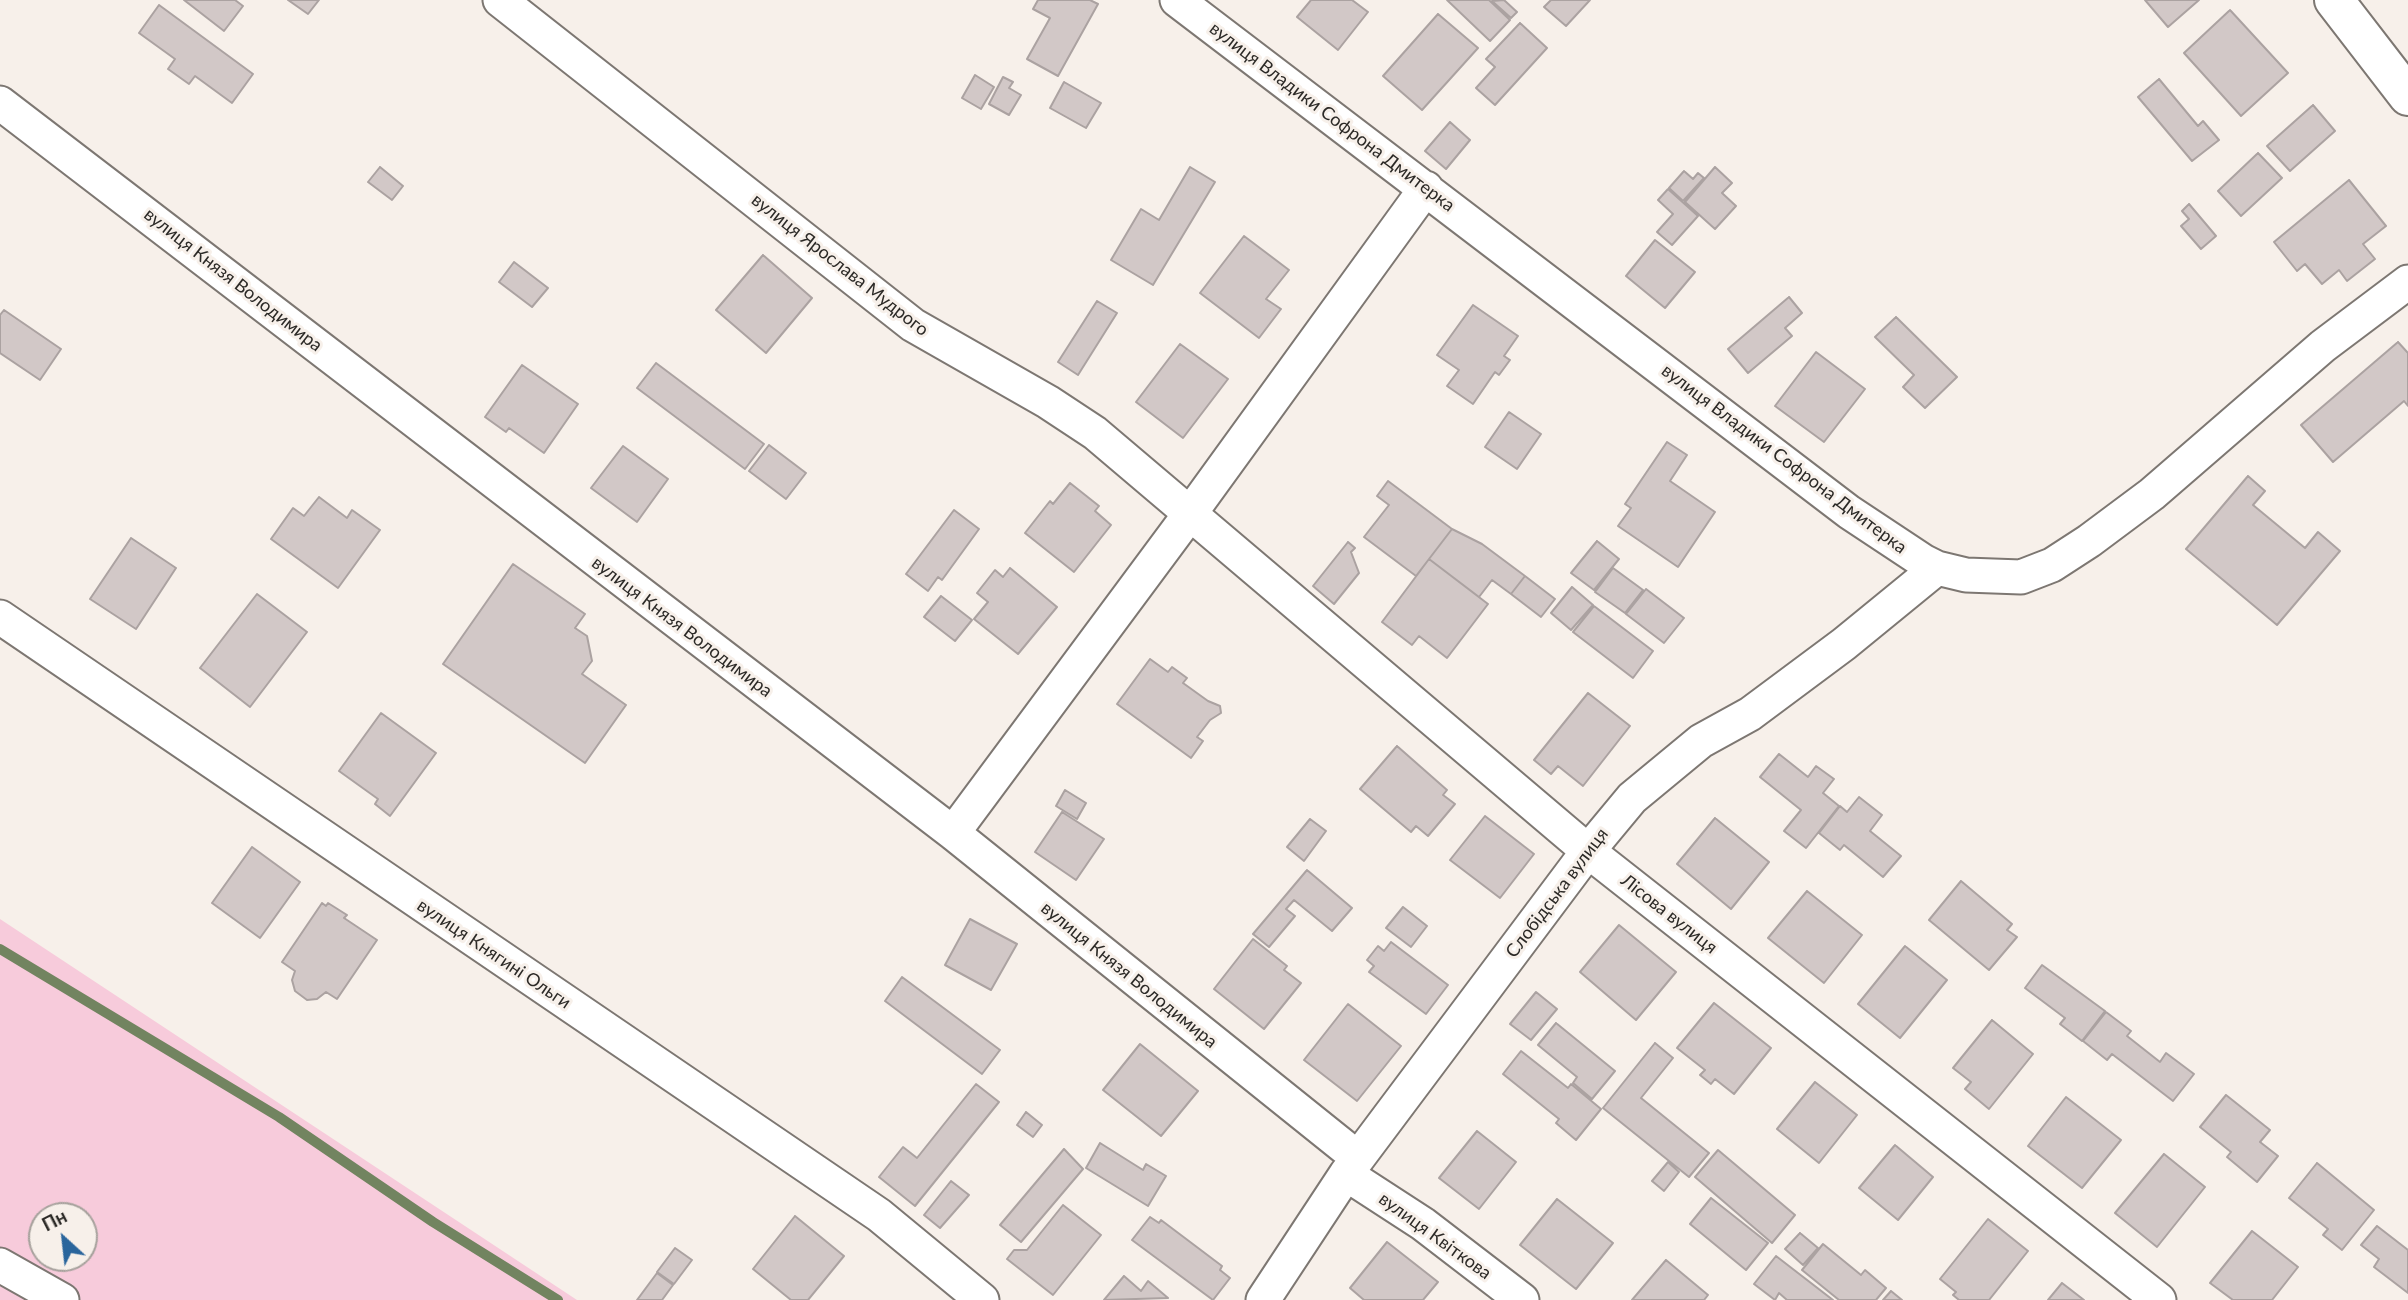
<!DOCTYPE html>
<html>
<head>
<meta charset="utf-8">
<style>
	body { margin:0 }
	#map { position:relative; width:2408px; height:1300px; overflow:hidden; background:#f7f0ea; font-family:Lato,sans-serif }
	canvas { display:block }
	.north { position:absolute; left:28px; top:1202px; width:70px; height:70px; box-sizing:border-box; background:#f7f0ea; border:2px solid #a6a19c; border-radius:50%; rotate:333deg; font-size:19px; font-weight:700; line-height:28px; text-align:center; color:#2c2a27 }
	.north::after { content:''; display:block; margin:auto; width:24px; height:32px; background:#2a659c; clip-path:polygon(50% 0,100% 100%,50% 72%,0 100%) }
</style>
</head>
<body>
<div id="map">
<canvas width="2408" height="1300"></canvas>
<div class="north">Пн</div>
</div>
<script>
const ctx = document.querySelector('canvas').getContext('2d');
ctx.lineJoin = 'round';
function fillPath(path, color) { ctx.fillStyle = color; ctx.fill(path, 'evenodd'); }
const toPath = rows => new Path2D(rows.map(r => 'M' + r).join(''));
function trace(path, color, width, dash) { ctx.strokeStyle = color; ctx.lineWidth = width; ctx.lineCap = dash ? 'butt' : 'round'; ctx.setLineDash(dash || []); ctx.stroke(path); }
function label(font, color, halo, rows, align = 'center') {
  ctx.font = font + ' Lato,sans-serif'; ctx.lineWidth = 6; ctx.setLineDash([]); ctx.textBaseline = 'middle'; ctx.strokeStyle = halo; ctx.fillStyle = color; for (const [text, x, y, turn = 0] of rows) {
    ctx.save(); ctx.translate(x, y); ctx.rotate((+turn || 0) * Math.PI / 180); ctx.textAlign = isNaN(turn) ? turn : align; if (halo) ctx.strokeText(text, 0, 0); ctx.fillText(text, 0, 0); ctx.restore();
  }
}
const green = toPath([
	[0,919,577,1300,0,1300],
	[42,1216,84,1216,84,1258,42,1258]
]);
const stream = toPath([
	[0,949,279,1117,433,1222,558,1300]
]);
const building = toPath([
	[184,0,235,0,243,6,224,31,184,0],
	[288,0,319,0,308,14,288,0],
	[1038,0,1090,0,1098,4,1058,76,1027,59,1050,18,1033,9,1038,0],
	[1311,0,1352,0,1368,12,1338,50,1297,17,1311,0],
	[1447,0,1489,0,1510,20,1490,41,1447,0],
	[1504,0,1517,12,1511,18,1492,1,1504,0],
	[1551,0,1590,0,1566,26,1544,7,1551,0],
	[2145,0,2199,0,2168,27,2145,0],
	[159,5,253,74,232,103,195,76,189,84,168,69,175,59,139,33,159,5],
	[2230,10,2288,73,2241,116,2184,53,2230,10],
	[1438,14,1478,48,1422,110,1383,76,1438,14],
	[1520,23,1547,48,1495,105,1476,88,1495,67,1486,59,1520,23],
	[975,75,994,87,981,109,962,98,975,75],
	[1003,77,1013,82,1009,88,1021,95,1009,115,989,104,1003,77],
	[2159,79,2198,126,2203,121,2219,140,2192,161,2138,97,2159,79],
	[1064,82,1101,103,1086,128,1050,108,1064,82],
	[2313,105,2335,131,2290,171,2267,146,2313,105],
	[1450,122,1470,140,1446,169,1425,151,1450,122],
	[2258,153,2282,178,2241,216,2218,191,2258,153],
	[380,167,403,186,392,200,368,182,380,167],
	[1190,167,1215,182,1153,285,1111,260,1141,209,1159,220,1190,167],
	[1715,167,1732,183,1722,193,1736,206,1715,229,1685,202,1715,167],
	[1684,171,1693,179,1698,173,1704,178,1683,201,1669,188,1684,171],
	[2349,180,2386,226,2363,244,2375,259,2347,281,2339,270,2322,284,2305,264,2297,271,2274,242,2349,180],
	[1668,189,1698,216,1672,245,1657,232,1673,214,1658,200,1668,189],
	[2189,204,2216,236,2201,249,2181,226,2189,219,2182,211,2189,204],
	[1244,236,1289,270,1266,299,1281,309,1259,338,1200,293,1244,236],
	[1655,240,1695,272,1665,308,1626,276,1655,240],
	[763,255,812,298,766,353,716,310,763,255],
	[514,262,548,288,532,307,499,282,514,262],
	[1789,297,1802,313,1785,328,1792,336,1748,373,1728,349,1789,297],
	[1097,301,1117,313,1078,375,1058,362,1097,301],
	[1473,305,1518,336,1504,356,1510,360,1499,375,1495,372,1473,404,1447,386,1459,370,1437,355,1473,305],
	[4,310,61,349,40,380,0,353,0,315,4,310],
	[1896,317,1957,377,1925,408,1903,387,1914,375,1875,337,1896,317],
	[2398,342,2408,353,2408,406,2404,401,2333,462,2301,425,2398,342],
	[1180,344,1228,379,1183,438,1136,402,1180,344],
	[1816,352,1865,389,1824,442,1775,406,1816,352],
	[656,363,764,444,745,469,637,388,656,363],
	[522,365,578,404,544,453,509,428,506,432,485,417,522,365],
	[1509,412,1541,434,1517,469,1485,447,1509,412],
	[1667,442,1687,455,1670,481,1715,512,1678,567,1618,526,1631,508,1625,504,1667,442],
	[769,445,806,473,786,499,749,471,769,445],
	[623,446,668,479,637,522,591,488,623,446],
	[2248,476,2265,491,2253,505,2305,548,2318,532,2340,551,2277,625,2186,549,2248,476],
	[1388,481,1452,529,1416,576,1364,537,1389,505,1377,496,1388,481],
	[1070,483,1099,506,1095,511,1111,525,1074,572,1025,533,1050,501,1053,504,1070,483],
	[319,497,347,518,352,510,380,530,338,588,271,539,293,508,304,516,319,497],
	[954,510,979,529,942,580,938,577,928,591,906,574,954,510],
	[1452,529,1482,544,1525,576,1511,594,1492,580,1479,597,1429,559,1452,529],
	[131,538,176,568,136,629,90,599,131,538],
	[1597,541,1619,559,1594,590,1571,573,1597,541],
	[1348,542,1355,548,1351,552,1359,573,1334,604,1313,586,1348,542],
	[1429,559,1488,604,1447,658,1419,636,1412,645,1382,622,1429,559],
	[513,564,585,614,575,628,587,636,592,661,582,674,626,705,585,763,443,664,513,564],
	[1010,568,1057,607,1018,654,974,619,988,602,977,593,995,570,1003,577,1010,568],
	[1613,568,1643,590,1625,613,1595,592,1613,568],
	[1525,576,1555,599,1541,617,1511,594,1525,576],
	[1572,587,1593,605,1571,630,1551,613,1572,587],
	[1646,589,1684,618,1664,643,1626,614,1646,589],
	[257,594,307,632,250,707,200,668,257,594],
	[941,596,972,620,955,641,924,617,941,596],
	[1594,606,1653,651,1633,678,1573,632,1594,606],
	[1150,659,1168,672,1172,667,1187,678,1183,683,1208,701,1220,706,1221,713,1210,720,1197,737,1203,741,1191,758,1117,704,1150,659],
	[1588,693,1630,726,1583,786,1558,766,1551,774,1534,760,1588,693],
	[381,713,436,753,390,816,375,804,378,799,339,771,381,713],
	[1397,746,1447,790,1443,795,1455,804,1428,836,1416,826,1411,832,1360,789,1397,746],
	[1779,754,1808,777,1816,766,1834,779,1823,793,1839,806,1806,848,1784,831,1801,810,1760,777,1779,754],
	[1065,790,1086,803,1077,819,1056,806,1065,790],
	[1859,797,1882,815,1870,831,1901,856,1883,877,1844,845,1840,850,1819,833,1840,806,1847,812,1859,797],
	[1062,812,1104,839,1076,880,1035,852,1062,812],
	[1485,816,1534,854,1500,898,1450,860,1485,816],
	[1715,818,1769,862,1731,909,1677,864,1715,818],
	[1310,819,1326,831,1304,861,1287,847,1310,819],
	[252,847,300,882,260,938,212,903,252,847],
	[1307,870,1352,908,1332,931,1294,900,1286,909,1295,916,1269,947,1253,934,1307,870],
	[1961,881,2012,924,2007,930,2017,937,1989,970,1929,920,1961,881],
	[1807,891,1862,935,1824,983,1768,938,1807,891],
	[322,903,326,906,328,903,347,915,344,918,377,940,337,999,326,992,317,999,307,1000,295,991,292,980,295,971,282,962,322,903],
	[1403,907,1427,926,1411,947,1386,928,1403,907],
	[970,919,1017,944,991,990,945,965,970,919],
	[1619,925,1676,972,1636,1020,1580,972,1619,925],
	[1253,939,1287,966,1284,970,1301,983,1264,1029,1214,989,1253,939],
	[1391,942,1448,985,1426,1014,1369,972,1374,966,1367,960,1378,946,1384,951,1391,942],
	[1905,946,1947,980,1900,1038,1858,1004,1905,946],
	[2042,965,2105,1011,2082,1041,2060,1024,2065,1018,2025,988,2042,965],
	[902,977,1000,1050,982,1074,885,1001,902,977],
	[1536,992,1557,1009,1531,1040,1510,1024,1536,992],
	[1714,1003,1771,1048,1734,1094,1715,1079,1711,1084,1700,1075,1705,1070,1677,1048,1714,1003],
	[1348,1004,1401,1046,1357,1101,1304,1060,1348,1004],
	[2106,1012,2131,1031,2127,1036,2160,1062,2166,1053,2194,1074,2173,1101,2112,1054,2107,1060,2083,1041,2106,1012],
	[1992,1020,2033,1054,1989,1109,1965,1089,1971,1082,1953,1068,1992,1020],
	[1556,1023,1615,1071,1592,1099,1573,1083,1577,1077,1538,1045,1556,1023],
	[1655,1043,1673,1058,1641,1098,1709,1153,1689,1177,1603,1108,1655,1043],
	[1140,1044,1198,1091,1161,1136,1103,1090,1140,1044],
	[1521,1051,1568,1088,1571,1084,1601,1109,1576,1140,1556,1123,1559,1119,1503,1074,1521,1051],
	[1815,1082,1857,1115,1819,1163,1777,1129,1815,1082],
	[976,1084,999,1102,915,1206,879,1177,903,1147,917,1158,976,1084],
	[2226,1095,2270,1130,2260,1142,2278,1156,2257,1182,2227,1157,2231,1152,2200,1127,2226,1095],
	[2066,1097,2121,1140,2082,1188,2028,1146,2066,1097],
	[1026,1112,1042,1125,1033,1137,1017,1125,1026,1112],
	[1477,1131,1516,1162,1479,1209,1439,1178,1477,1131],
	[1100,1143,1143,1170,1146,1164,1166,1176,1148,1206,1086,1168,1100,1143],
	[1895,1145,1933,1177,1898,1220,1859,1188,1895,1145],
	[1064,1149,1083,1169,1021,1242,1000,1225,1064,1149],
	[1718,1150,1795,1215,1772,1243,1695,1177,1718,1150],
	[2164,1154,2205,1187,2157,1247,2115,1213,2164,1154],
	[1668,1162,1679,1172,1664,1191,1652,1181,1668,1162],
	[2317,1163,2374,1210,2342,1250,2323,1235,2328,1229,2289,1198,2317,1163],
	[951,1181,969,1195,940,1228,924,1215,951,1181],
	[1711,1198,1768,1243,1746,1270,1690,1224,1711,1198],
	[1557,1199,1613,1243,1576,1289,1520,1245,1557,1199],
	[1063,1205,1101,1235,1053,1295,1007,1259,1014,1250,1027,1250,1063,1205],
	[795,1216,844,1256,808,1300,791,1300,753,1269,795,1216],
	[1150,1217,1159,1223,1161,1220,1222,1266,1220,1270,1230,1278,1213,1300,1132,1240,1150,1217],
	[1988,1219,2028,1251,1989,1300,1959,1300,1953,1295,1956,1292,1940,1279,1988,1219],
	[2377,1226,2408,1250,2408,1293,2374,1267,2379,1259,2361,1245,2377,1226],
	[2252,1231,2298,1267,2272,1300,2233,1300,2210,1283,2252,1231],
	[1800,1233,1818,1248,1803,1265,1785,1249,1800,1233],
	[1387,1242,1438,1282,1423,1300,1364,1300,1350,1288,1387,1242],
	[1823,1244,1861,1275,1865,1270,1886,1288,1876,1300,1839,1300,1802,1270,1823,1244],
	[675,1248,692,1260,674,1284,657,1272,675,1248],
	[1776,1256,1833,1300,1787,1300,1779,1293,1775,1300,1754,1284,1776,1256],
	[1666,1260,1708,1295,1704,1300,1632,1300,1666,1260],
	[657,1273,673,1285,662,1300,637,1300,657,1273],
	[1124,1276,1141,1291,1148,1281,1168,1298,1104,1300,1124,1276],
	[2062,1283,2084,1300,2048,1300,2062,1283],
	[1891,1291,1902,1300,1883,1300,1891,1291]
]);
const minor = toPath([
	[500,0,913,325,1048,402,1095,433,1588,851,2159,1300],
	[1177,0,1849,512,1923,561,1937,568,1966,575,2021,577,2052,565,2089,541,2152,494,2323,346,2408,282],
	[0,103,953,833,1358,1158],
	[0,617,879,1215,982,1300],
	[953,833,1189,515,1426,188],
	[1346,1174,1423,1224,1522,1300],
	[0,1265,62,1300],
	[1263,1300,1346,1174,1588,851,1632,798,1701,741,1750,714,1844,644,1937,568]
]);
const tertiary = toPath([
	[2334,0,2408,96]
]);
const streetNames = [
	["вулиця Владики Софрона Дмитерка",1332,117,37],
	["вулиця Ярослава Мудрого",840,265,38],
	["вулиця Князя Володимира",233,280,38],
	["вулиця Владики Софрона Дмитерка",1784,459,37],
	["вулиця Князя Володимира",682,627,37],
	["Слобідська вулиця",1557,893,-53],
	["Лісова вулиця",1669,914,38],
	["вулиця Княгині Ольги",494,954,34],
	["вулиця Князя Володимира",1129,975,39],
	["вулиця Квіткова",1435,1236,36]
];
fillPath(green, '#f7cbdb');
trace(stream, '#728460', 10);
fillPath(building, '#d2c8c7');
trace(building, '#aba2a1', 2);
trace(minor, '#7d7772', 37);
trace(tertiary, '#7d7772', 42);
trace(minor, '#fff', 33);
trace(tertiary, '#fff', 38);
label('18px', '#2c2a27', '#f7f0ea', streetNames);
</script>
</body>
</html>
